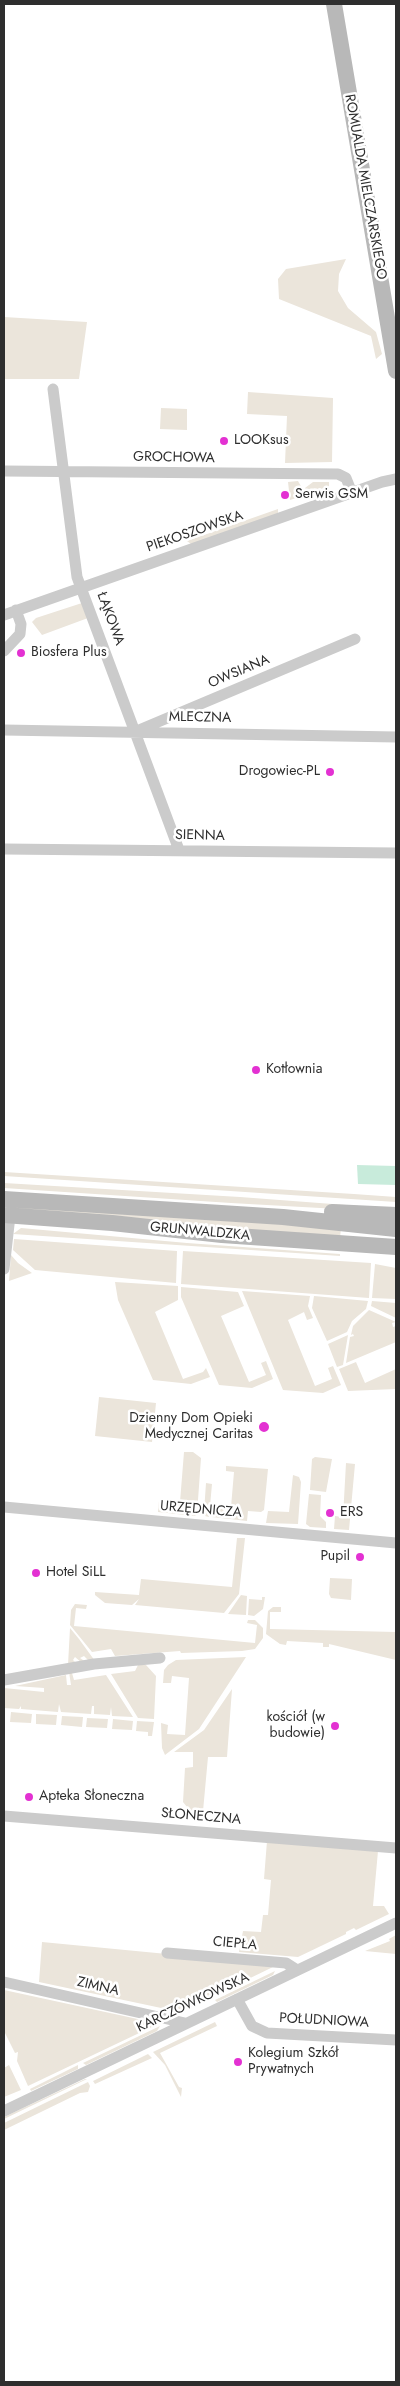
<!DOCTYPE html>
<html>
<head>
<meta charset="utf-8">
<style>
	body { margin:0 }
	#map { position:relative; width:400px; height:2386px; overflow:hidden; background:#fff; font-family:Jost,sans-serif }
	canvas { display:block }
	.frame { position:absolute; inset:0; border:5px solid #2e2e2e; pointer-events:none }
</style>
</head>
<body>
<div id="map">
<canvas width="400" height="2386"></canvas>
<div class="frame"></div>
</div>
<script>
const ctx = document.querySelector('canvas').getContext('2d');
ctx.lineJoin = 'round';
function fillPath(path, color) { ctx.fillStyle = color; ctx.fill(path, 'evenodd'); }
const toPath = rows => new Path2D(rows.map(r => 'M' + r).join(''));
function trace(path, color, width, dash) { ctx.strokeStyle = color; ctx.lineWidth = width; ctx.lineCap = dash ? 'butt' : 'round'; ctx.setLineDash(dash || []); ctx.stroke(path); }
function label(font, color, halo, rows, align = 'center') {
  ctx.font = font + ' Jost,sans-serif'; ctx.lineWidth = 5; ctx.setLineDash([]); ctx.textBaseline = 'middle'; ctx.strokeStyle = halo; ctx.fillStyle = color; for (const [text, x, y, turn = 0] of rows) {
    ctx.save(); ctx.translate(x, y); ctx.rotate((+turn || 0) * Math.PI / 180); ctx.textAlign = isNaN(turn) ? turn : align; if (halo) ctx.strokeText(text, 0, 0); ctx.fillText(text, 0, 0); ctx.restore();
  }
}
const green = toPath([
	[346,259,339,274,338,291,348,308,376,332,382,354,376,359,371,336,279,299,278,279,286,269],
	[4,317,87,322,79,379,4,379],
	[248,392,333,398,332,462,285,463,287,416,247,414],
	[161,408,187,409,187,430,160,429],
	[298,481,306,495,290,500,288,482],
	[313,482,329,482,329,486,308,494,305,488],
	[278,509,278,514,191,544,187,541],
	[82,603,88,618,42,635,32,622,36,618],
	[4,1172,354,1194,396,1197,396,1202,4,1176],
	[4,1183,240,1197,359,1206,338,1209,231,1203,4,1188],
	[4,1205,341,1228,340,1238,4,1210],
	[21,1228,187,1243,340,1254,340,1256,13,1234],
	[14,1239,177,1251,176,1283,35,1270,13,1250],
	[183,1251,371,1263,369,1298,181,1284],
	[11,1255,18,1263,32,1273,9,1281],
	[375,1264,396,1268,396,1299,372,1298],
	[115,1282,178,1286,178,1300,155,1312,183,1379,203,1372,206,1368,210,1377,191,1384,153,1380,118,1300],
	[181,1287,238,1292,244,1306,221,1316,249,1382,266,1375,261,1363,266,1361,273,1379,252,1388,219,1385,181,1297],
	[242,1291,310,1296,308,1306,313,1318,307,1320,304,1312,288,1320,315,1386,332,1379,328,1368,333,1366,341,1385,323,1393,283,1390],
	[314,1296,368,1301,366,1309,352,1321,347,1332,327,1341,312,1308],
	[372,1301,396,1303,396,1318,371,1306],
	[369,1310,396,1322,392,1323,393,1327,396,1326,396,1342,346,1363,350,1337,354,1336,353,1334,351,1335,353,1326],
	[348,1335,343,1365,337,1367,328,1344],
	[356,1362,365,1383,396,1369,396,1389,348,1391,339,1369],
	[99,1397,156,1403,152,1442,95,1436],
	[184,1452,193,1452,201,1458,197,1514,195,1516,158,1512,159,1501,180,1502],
	[315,1457,332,1459,326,1492,310,1490,312,1459],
	[346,1463,355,1464,349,1530,334,1529,335,1516,343,1517],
	[226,1466,268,1469,264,1510,261,1512,248,1511,247,1521,212,1517,213,1506,231,1507,234,1472,226,1471],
	[293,1475,299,1477,301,1482,298,1524,266,1523,268,1511,289,1512],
	[206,1483,212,1484,209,1517,205,1516,204,1512],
	[309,1494,321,1495,320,1516,326,1522,326,1528,310,1527,306,1524],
	[237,1538,245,1538,239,1594,224,1613,135,1605,139,1599,132,1605,105,1603,95,1595,95,1592,139,1595,141,1579,232,1587],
	[330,1578,352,1579,351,1600,331,1598,329,1594],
	[241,1595,247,1596,246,1615,228,1614],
	[262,1597,265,1597,263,1609,254,1616,248,1615,249,1599,262,1600],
	[75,1604,87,1605,86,1609,76,1608,74,1626,255,1643,257,1625,247,1623,248,1620,255,1620,263,1628,263,1638,255,1649,242,1651,181,1653,180,1651,115,1656,111,1649,92,1652,70,1625,71,1610],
	[273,1607,281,1607,281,1612,270,1612,270,1629,396,1632,396,1660,329,1644,329,1647,323,1647,323,1643,287,1641,286,1645,280,1644,266,1634,268,1611],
	[70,1628,79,1639,95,1661,90,1662,84,1656,80,1658,86,1662,82,1663,75,1657,73,1660,77,1664,68,1665],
	[246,1657,199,1729,165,1755,162,1748,161,1723,168,1725,167,1734,185,1735,189,1678,172,1676,171,1683,163,1683,164,1670,168,1665,176,1660],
	[138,1665,146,1665,156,1676,154,1719,138,1718,111,1674,135,1671],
	[69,1672,72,1673,74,1680,106,1675,133,1717,112,1716,111,1707,110,1715,94,1714,94,1706,92,1706,91,1714,61,1712,59,1704,58,1712,21,1709,21,1706,19,1709,4,1708,4,1688,44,1692,44,1688,15,1686,66,1675,67,1685,71,1685],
	[232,1689,227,1757,208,1757,202,1822,199,1822,183,1802,185,1768,193,1767,193,1752,174,1752,204,1730],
	[11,1712,32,1714,31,1723,10,1722],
	[36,1714,57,1715,56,1725,36,1724],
	[62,1716,83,1717,82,1727,61,1725],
	[87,1718,108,1719,107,1728,86,1727],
	[113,1719,133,1721,132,1730,112,1729],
	[137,1721,154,1722,152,1736,148,1736,148,1732,136,1731],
	[267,1841,378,1851,373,1906,384,1906,389,1914,356,1930,354,1928,346,1932,346,1934,298,1957,239,1952,243,1931,261,1932,263,1915,268,1915,271,1880,264,1879],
	[396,1935,396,1954,365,1951,390,1941,389,1939],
	[42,1942,167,1954,273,1967,180,2012,39,1982],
	[275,1971,273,1975,217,2002,215,2000],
	[4,1990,156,2023,156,2025,28,2086,17,2061,18,2052,15,2053,4,2031],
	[215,2022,217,2026,160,2053,179,2087,182,2088,181,2097,165,2065,153,2052],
	[160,2026,157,2031,86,2065,83,2063],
	[148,2054,152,2058,95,2084,93,2081],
	[9,2065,21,2090,4,2097,4,2068],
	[78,2065,78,2069,31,2091,30,2089],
	[85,2079,87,2079,4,2119,4,2117],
	[88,2082,90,2086,88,2092,80,2093,4,2130,4,2123]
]);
const water = toPath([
	[357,1165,396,1166,396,1185,358,1184]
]);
const street = toPath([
	[53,389,77,577,179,850],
	[4,471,338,474,346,478,352,493],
	[4,615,382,482,396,479],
	[4,651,20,634,21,624,16,610],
	[4,730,396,737],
	[139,730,355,639],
	[4,849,396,853],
	[4,1269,10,1216],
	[4,1507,396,1543],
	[4,1680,94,1664,160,1658],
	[4,1816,396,1848],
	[167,1953,286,1963,297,1970],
	[4,1982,185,2023],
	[237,1999,252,2026,267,2033,396,2040],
	[4,2111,396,1923]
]);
const secondary = toPath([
	[334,4,396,371],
	[4,1199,283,1217,396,1229],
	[332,1212,396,1215],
	[4,1215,112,1223,222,1235,396,1247]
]);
const markers = [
	[224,441,5,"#e331d2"],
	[285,495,5,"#e331d2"],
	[21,653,5,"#e331d2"],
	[330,772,5,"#e331d2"],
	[256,1070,5,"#e331d2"],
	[264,1427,6,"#e331d2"],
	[330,1513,5,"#e331d2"],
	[360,1557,5,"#e331d2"],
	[36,1573,5,"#e331d2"],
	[335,1726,5,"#e331d2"],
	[29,1797,5,"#e331d2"],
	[238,2062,5,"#e331d2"]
];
const streetNames = [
	["ROMUALDA MIELCZARSKIEGO",365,187,80],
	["GROCHOWA",174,458,1],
	["PIEKOSZOWSKA",195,532,-19],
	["ŁĄKOWA",110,619,70],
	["OWSIANA",239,672,-23],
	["MLECZNA",200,718,1],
	["SIENNA",200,836,1],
	["GRUNWALDZKA",200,1232,5],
	["URZĘDNICZA",201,1510,5],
	["SŁONECZNA",201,1817,5],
	["CIEPŁA",235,1944,5],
	["ZIMNA",98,1987,13],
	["KARCZÓWKOWSKA",193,2003,-25],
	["POŁUDNIOWA",324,2021,3]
];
const poiNames = [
	["LOOKsus",234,441],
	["Serwis GSM",295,495],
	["Biosfera Plus",31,653],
	["Drogowiec-PL",320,772,"right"],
	["Kotłownia",266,1070],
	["Dzienny Dom Opieki",253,1419,"right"],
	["Medycznej Caritas",253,1435,"right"],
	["ERS",340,1513],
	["Pupil",350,1557,"right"],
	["Hotel SiLL",46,1573],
	["kościół (w",325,1718,"right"],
	["budowie)",325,1734,"right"],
	["Apteka Słoneczna",39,1797],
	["Kolegium Szkół",248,2054],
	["Prywatnych",248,2070]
];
fillPath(green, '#ebe5db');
fillPath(water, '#c8ebdb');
trace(street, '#cbcbcb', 11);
trace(secondary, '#b8b8b8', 16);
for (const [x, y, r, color] of markers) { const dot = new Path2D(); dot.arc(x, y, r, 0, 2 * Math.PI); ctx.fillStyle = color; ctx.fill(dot); trace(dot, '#fff', 2); }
label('14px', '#2e2e2e', '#fff', streetNames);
label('14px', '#2e2e2e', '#fff', poiNames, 'left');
</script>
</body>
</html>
